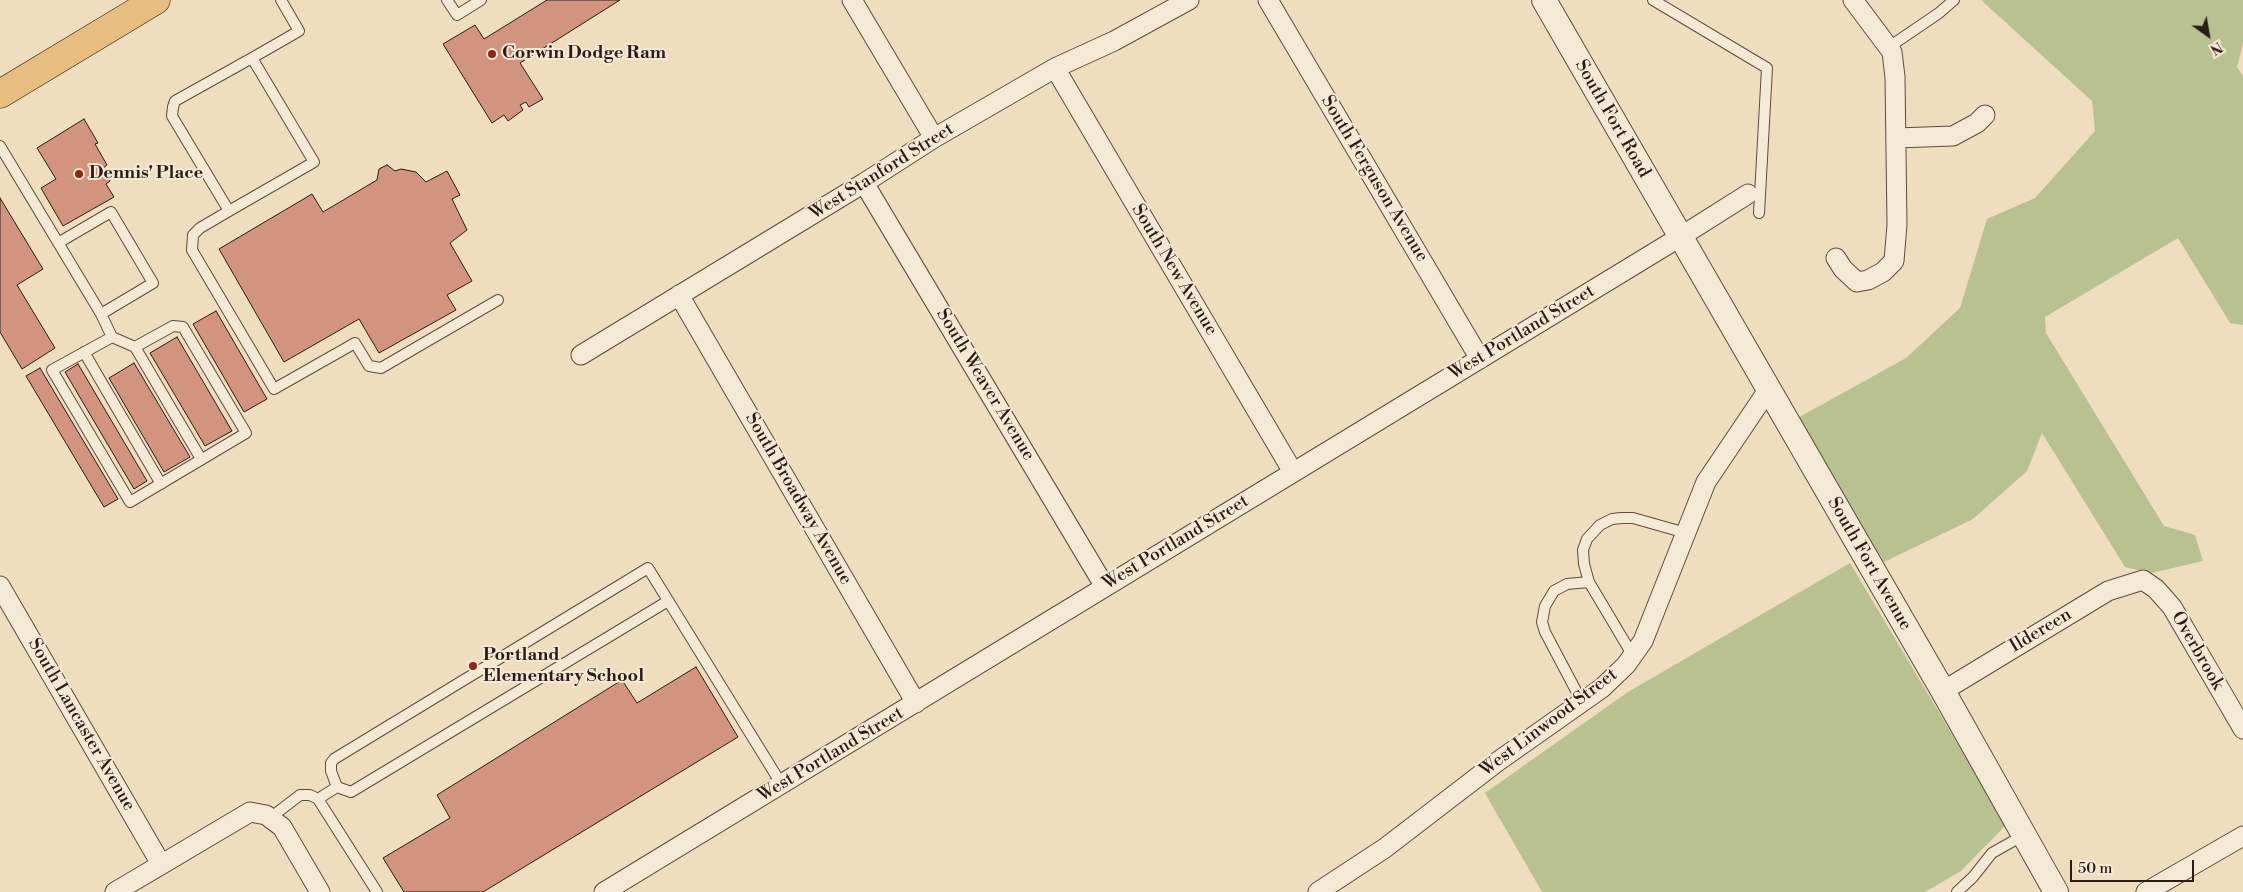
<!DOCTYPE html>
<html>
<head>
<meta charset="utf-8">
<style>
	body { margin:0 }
	#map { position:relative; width:2243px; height:892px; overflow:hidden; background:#eeddbe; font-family:"Libre Bodoni",serif }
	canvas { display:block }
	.north { position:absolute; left:2183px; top:10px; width:50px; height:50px; -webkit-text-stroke:4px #f4e9d5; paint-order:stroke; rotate:148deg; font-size:14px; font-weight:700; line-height:20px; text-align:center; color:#2b1c15 }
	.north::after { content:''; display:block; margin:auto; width:18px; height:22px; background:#2b1c15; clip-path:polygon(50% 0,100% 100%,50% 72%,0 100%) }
	.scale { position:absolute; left:2070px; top:860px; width:124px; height:22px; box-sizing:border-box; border:2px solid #2b1c15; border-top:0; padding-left:6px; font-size:15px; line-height:18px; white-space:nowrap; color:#2b1c15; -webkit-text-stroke:4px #f4e9d5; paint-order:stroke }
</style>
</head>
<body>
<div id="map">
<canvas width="2243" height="892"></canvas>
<div class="north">N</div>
<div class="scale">50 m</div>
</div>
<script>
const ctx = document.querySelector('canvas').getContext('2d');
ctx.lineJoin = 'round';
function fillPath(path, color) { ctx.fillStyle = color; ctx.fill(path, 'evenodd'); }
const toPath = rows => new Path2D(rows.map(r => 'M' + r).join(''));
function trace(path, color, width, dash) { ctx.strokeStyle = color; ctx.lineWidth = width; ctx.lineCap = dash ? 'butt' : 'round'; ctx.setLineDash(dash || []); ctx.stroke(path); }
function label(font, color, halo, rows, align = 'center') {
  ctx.font = font + ' "Libre Bodoni",serif'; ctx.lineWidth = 4; ctx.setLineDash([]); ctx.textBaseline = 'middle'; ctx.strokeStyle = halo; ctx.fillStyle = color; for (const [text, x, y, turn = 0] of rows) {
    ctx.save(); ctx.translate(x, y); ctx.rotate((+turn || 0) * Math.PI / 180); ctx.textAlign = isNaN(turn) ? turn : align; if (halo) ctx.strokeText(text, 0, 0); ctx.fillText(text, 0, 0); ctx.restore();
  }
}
const green = toPath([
	[1981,0,2243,0,2243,44,2237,67,2243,76,2243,325,2230,323,2178,238,2045,317,2046,333,2164,526,2195,535,2203,561,2152,573,2125,567,2042,433,2027,471,1973,519,1884,562,1794,420,1906,358,1960,308,1987,219,2035,198,2095,131,2092,101],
	[1850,563,2006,825,1961,871,1925,892,1542,892,1485,793,1628,692]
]);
const building = toPath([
	[547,0,620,0,520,63,543,99,529,107,526,102,520,105,523,110,508,121,504,115,492,123,443,44,475,25,484,39,547,0],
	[84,119,98,143,95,144,107,165,102,169,110,181,106,184,114,197,63,226,41,188,56,179,37,148,84,119],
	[387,165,395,171,401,169,416,172,426,182,447,171,460,195,452,199,467,230,450,243,472,281,447,295,456,310,379,353,359,319,284,362,219,249,312,194,323,212,377,180,379,169,387,165],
	[0,198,43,269,17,285,55,348,22,369,0,332,0,198],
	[216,311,267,399,244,412,193,324,216,311],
	[177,337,232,431,205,446,150,353,177,337],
	[134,363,190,457,164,472,109,378,134,363],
	[78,364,147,481,134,489,65,372,78,364],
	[40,368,118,499,104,507,26,376,40,368],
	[696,667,738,737,483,892,404,892,383,858,450,818,437,795,622,680,637,703,696,667]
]);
const service = toPath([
	[447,0,457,15,481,0],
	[1653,0,1767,68,1759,213],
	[1889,47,1939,13,1954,0],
	[252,58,314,162,229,211,172,116,173,107,175,101,252,58,299,31,281,0],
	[0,146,101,314,112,337,135,347,173,326,183,327,246,433,130,502,52,370,112,337],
	[229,211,200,228,193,235,192,250,274,389,355,343,369,366,381,368,498,300],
	[58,243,111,212,153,283,101,314],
	[135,347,201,459],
	[84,352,161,484],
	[668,601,351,792,337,787,331,771,331,763,334,759,648,568,782,785],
	[1633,656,1589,582,1584,564,1583,550,1587,539,1600,525,1612,519,1622,518,1633,518,1686,533],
	[1582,702,1545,632,1542,622,1545,606,1554,591,1567,584,1589,582],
	[318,799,377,892],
	[270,818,300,795,310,795,318,799,337,787],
	[1957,892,1973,877,1992,853,2024,835]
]);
const minor = toPath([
	[852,0,934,138],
	[1268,0,1480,359],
	[1055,68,1293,472],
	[1896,138,1953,136,1977,123,1985,115],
	[864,183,1105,587],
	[1836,258,1843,269,1857,282,1868,280,1883,272,1894,261,1897,225,1895,77,1892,52,1853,0],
	[679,295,916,703],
	[581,355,864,183,934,138,1055,68,1114,41,1189,0],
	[0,586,161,864],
	[1943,691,2108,591,2143,580,2156,589,2172,607,2243,729],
	[115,892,250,812,266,815,282,827,320,892],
	[604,892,1680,237,1748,194],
	[1318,892,1385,848,1497,762,1602,688,1626,665,1643,641,1706,482,1768,390],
	[2146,892,2243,836]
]);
const tertiary = toPath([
	[1544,0,1943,691,2056,892]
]);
const primary = toPath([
	[0,94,156,0]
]);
const markers = [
	[492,54,5,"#8f2418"],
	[79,174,5,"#8f2418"],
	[473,666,5,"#8f2418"]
];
const poiNames = [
	["Corwin Dodge Ram",502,54],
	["Dennis' Place",89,174],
	["Portland",483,656],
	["Elementary School",483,677]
];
const streetNames = [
	["South Fort Road",1612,119,60],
	["West Stanford Street",882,172,-32],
	["South Ferguson Avenue",1374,179,59],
	["South New Avenue",1174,270,59],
	["West Portland Street",1522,333,-31],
	["South Weaver Avenue",985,385,59],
	["South Broadway Avenue",798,499,60],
	["West Portland Street",1176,543,-31],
	["South Fort Avenue",1869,564,60],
	["Ildereen",2041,631,-31],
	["Overbrook",2197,651,60],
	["West Linwood Street",1549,723,-37],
	["South Lancaster Avenue",81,725,60],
	["West Portland Street",831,755,-31]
];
fillPath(green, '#b9c191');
fillPath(building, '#d2947e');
trace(building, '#2b1c15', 1);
trace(service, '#5c4c3f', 12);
trace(minor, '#5c4c3f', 21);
trace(tertiary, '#5c4c3f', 26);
trace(primary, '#2b1c15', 29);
trace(service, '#f4e9d5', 10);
trace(minor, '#f4e9d5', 19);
trace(tertiary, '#f4e9d5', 24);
trace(primary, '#e7be7f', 28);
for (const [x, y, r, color] of markers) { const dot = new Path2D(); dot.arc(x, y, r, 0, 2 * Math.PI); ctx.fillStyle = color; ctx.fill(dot); trace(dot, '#f4e9d5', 2); }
label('bold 18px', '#2b1c15', '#f4e9d5', poiNames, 'left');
label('18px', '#2b1c15', '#f4e9d5', streetNames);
</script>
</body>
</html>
